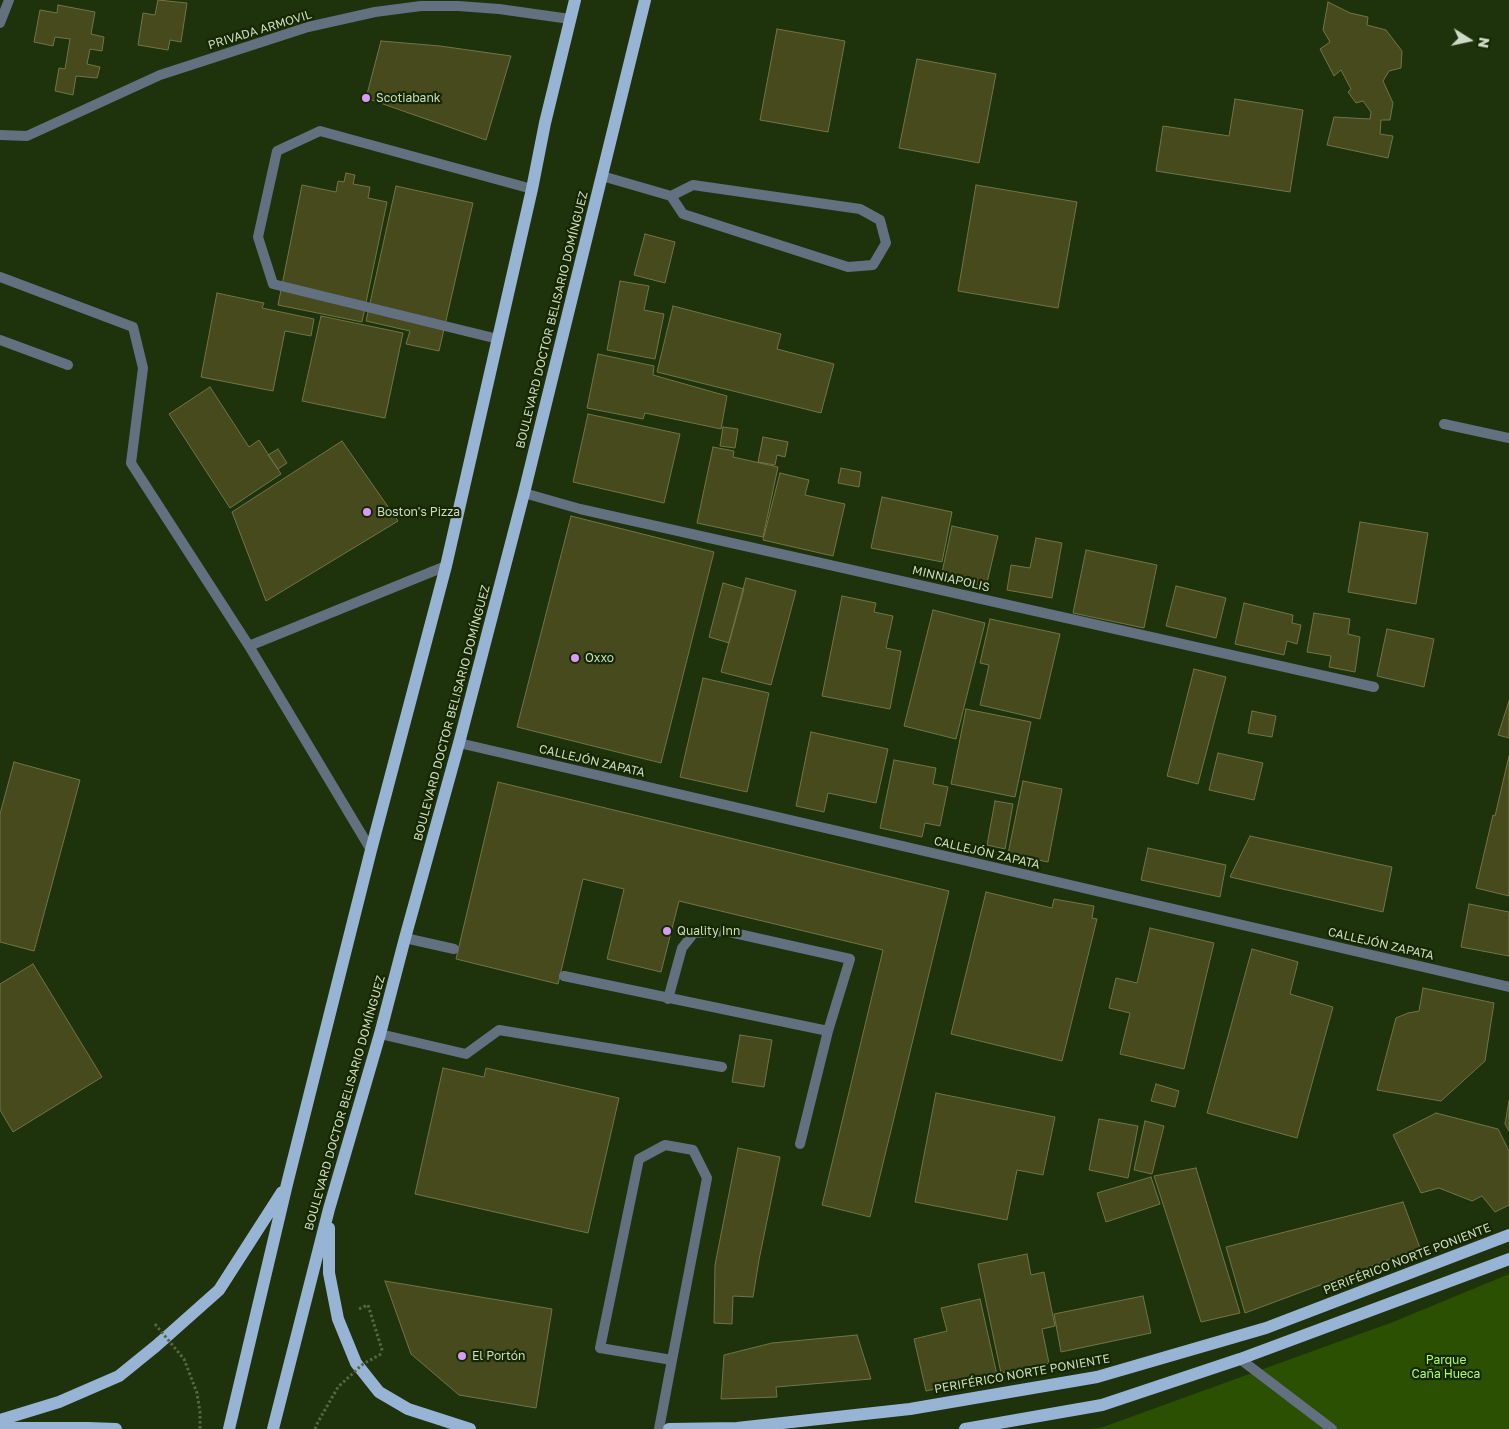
<!DOCTYPE html>
<html>
<head>
<meta charset="utf-8">
<style>
	body { margin:0 }
	#map { position:relative; width:1509px; height:1429px; overflow:hidden; background:#1e320c; font-family:"Golos Text",sans-serif }
	canvas { display:block }
	.north { position:absolute; left:1444px; top:15px; width:50px; height:50px; -webkit-text-stroke:4px #152802; paint-order:stroke; rotate:100deg; font-size:14px; font-weight:700; line-height:20px; text-align:center; color:#cddbc4 }
	.north::after { content:''; display:block; margin:auto; width:18px; height:22px; background:#cddbc4; clip-path:polygon(50% 0,100% 100%,50% 72%,0 100%) }
</style>
</head>
<body>
<div id="map">
<canvas width="1509" height="1429"></canvas>
<div class="north">N</div>
</div>
<script>
const ctx = document.querySelector('canvas').getContext('2d');
ctx.lineJoin = 'round';
function fillPath(path, color) { ctx.fillStyle = color; ctx.fill(path, 'evenodd'); }
const toPath = rows => new Path2D(rows.map(r => 'M' + r).join(''));
function trace(path, color, width, dash) { ctx.strokeStyle = color; ctx.lineWidth = width; ctx.lineCap = dash ? 'butt' : 'round'; ctx.setLineDash(dash || []); ctx.stroke(path); }
function label(font, color, halo, rows, align = 'center') {
  ctx.font = font + ' "Golos Text",sans-serif'; ctx.lineWidth = 4.5; ctx.setLineDash([]); ctx.textBaseline = 'middle'; ctx.strokeStyle = halo; ctx.fillStyle = color; for (const [text, x, y, turn = 0] of rows) {
    ctx.save(); ctx.translate(x, y); ctx.rotate((+turn || 0) * Math.PI / 180); ctx.textAlign = isNaN(turn) ? turn : align; if (halo) ctx.strokeText(text, 0, 0); ctx.fillText(text, 0, 0); ctx.restore();
  }
}
const green = toPath([
	[1509,1274,1509,1429,1090,1429,1103,1427,1393,1322]
]);
const building = toPath([
	[158,0,187,3,181,42,170,40,168,50,138,45,143,13,155,15,158,0],
	[1328,2,1350,13,1368,17,1367,25,1386,30,1402,51,1401,68,1389,71,1383,81,1393,103,1390,120,1381,120,1380,134,1393,136,1388,158,1327,145,1334,117,1370,119,1371,112,1363,101,1356,103,1348,92,1351,89,1341,70,1334,76,1320,49,1330,42,1323,30,1328,2],
	[58,5,95,12,91,34,104,37,102,51,90,49,87,64,100,67,97,78,76,76,73,95,55,91,59,68,65,69,70,39,55,37,53,46,34,42,40,10,57,13,58,5],
	[777,29,845,41,828,132,760,120,777,29],
	[381,41,440,46,511,56,486,140,366,98,381,41],
	[917,59,996,74,979,163,899,148,917,59],
	[1235,99,1303,110,1290,192,1156,171,1163,126,1229,136,1235,99],
	[346,173,355,175,353,184,370,187,368,198,387,202,362,322,278,305,302,185,336,192,338,181,344,182,346,173],
	[976,185,1077,202,1058,308,958,291,976,185],
	[396,186,473,203,439,351,406,344,410,331,366,321,396,186],
	[645,234,675,242,665,283,634,275,645,234],
	[620,281,649,286,644,310,664,314,655,359,607,350,620,281],
	[217,293,264,303,262,308,314,319,311,336,285,331,273,391,201,377,217,293],
	[673,306,781,334,777,349,834,364,821,413,657,372,673,306],
	[321,316,403,333,385,418,302,401,321,316],
	[598,354,654,366,653,375,727,396,721,429,645,413,643,419,587,408,598,354],
	[210,387,249,447,259,440,281,474,230,508,169,414,210,387],
	[588,414,680,434,664,503,573,482,588,414],
	[723,427,738,429,735,448,720,446,723,427],
	[763,437,788,442,785,457,777,455,775,465,758,462,763,437],
	[342,441,398,521,266,601,232,512,342,441],
	[713,447,734,451,733,457,778,467,763,537,697,523,713,447],
	[278,449,287,463,278,469,268,455,278,449],
	[841,468,861,472,859,487,838,483,841,468],
	[780,473,809,480,805,495,845,504,833,556,763,540,780,473],
	[882,497,952,512,942,562,871,548,882,497],
	[571,516,714,552,661,763,517,727,571,516],
	[1360,522,1428,533,1416,604,1348,592,1360,522],
	[952,526,998,536,986,587,941,577,952,526],
	[1036,538,1062,543,1052,598,1007,590,1011,565,1030,568,1036,538],
	[1086,550,1157,565,1144,628,1073,613,1086,550],
	[746,578,796,591,771,685,721,672,746,578],
	[723,583,744,589,729,643,709,637,723,583],
	[1176,586,1226,598,1216,638,1166,626,1176,586],
	[842,596,876,603,874,612,893,616,886,648,901,651,890,709,822,696,842,596],
	[1244,603,1293,615,1292,623,1301,625,1297,644,1287,641,1284,655,1235,644,1244,603],
	[933,610,985,623,956,739,904,726,933,610],
	[1314,613,1350,619,1348,634,1360,637,1355,672,1329,667,1331,656,1307,652,1314,613],
	[990,619,1060,634,1040,719,980,705,989,665,980,663,990,619],
	[1387,629,1434,639,1424,687,1377,676,1387,629],
	[1194,669,1226,677,1198,784,1167,776,1194,669],
	[703,678,769,693,747,792,680,777,703,678],
	[1509,701,1509,738,1498,735,1509,701],
	[966,709,1031,722,1015,797,951,784,966,709],
	[1252,711,1276,716,1272,737,1248,733,1252,711],
	[811,732,888,749,876,803,828,793,824,812,796,806,811,732],
	[1218,753,1263,763,1254,800,1209,790,1218,753],
	[1509,756,1509,896,1476,888,1493,815,1495,816,1509,756],
	[894,760,936,768,933,784,948,787,940,826,925,823,922,837,880,828,894,760],
	[14,762,80,780,34,951,0,942,0,814,14,762],
	[1023,781,1062,789,1048,862,1008,854,1023,781],
	[498,782,949,891,870,1217,822,1205,883,950,679,901,661,972,607,959,624,889,583,879,558,984,456,959,498,782],
	[995,801,1013,804,1005,849,987,845,995,801],
	[1250,836,1392,867,1383,912,1230,877,1250,836],
	[1148,848,1226,865,1220,897,1141,880,1148,848],
	[986,892,1052,908,1054,899,1094,906,1092,918,1097,919,1062,1061,951,1034,986,892],
	[1469,904,1509,912,1509,956,1461,947,1469,904],
	[1150,928,1214,943,1184,1069,1120,1054,1130,1013,1109,1008,1116,978,1137,983,1150,928],
	[1252,949,1298,962,1290,994,1333,1007,1297,1138,1207,1113,1252,949],
	[33,964,102,1077,13,1132,0,1110,0,984,33,964],
	[1423,988,1494,1003,1485,1061,1441,1101,1377,1090,1396,1018,1408,1013,1419,1011,1423,988],
	[740,1035,772,1040,764,1087,732,1082,740,1035],
	[443,1068,484,1077,486,1068,619,1098,588,1233,415,1194,443,1068],
	[1156,1084,1179,1091,1175,1107,1151,1101,1156,1084],
	[936,1093,1055,1117,1043,1175,1017,1170,1007,1220,915,1202,936,1093],
	[1509,1101,1509,1131,1505,1124,1509,1101],
	[1436,1113,1498,1129,1509,1151,1509,1205,1495,1212,1482,1196,1472,1201,1439,1188,1421,1193,1393,1135,1436,1113],
	[1099,1119,1138,1126,1128,1178,1089,1170,1099,1119],
	[1145,1121,1164,1126,1152,1174,1134,1170,1145,1121],
	[738,1148,780,1157,759,1260,753,1297,733,1296,732,1324,714,1323,715,1265,738,1148],
	[1196,1168,1240,1313,1201,1322,1154,1176,1196,1168],
	[1151,1177,1160,1204,1106,1222,1097,1193,1151,1177],
	[1403,1202,1420,1248,1245,1313,1226,1247,1403,1202],
	[1027,1254,1031,1275,1044,1272,1055,1326,1042,1329,1049,1363,1001,1373,978,1264,1027,1254],
	[385,1281,552,1309,536,1408,459,1395,411,1354,385,1281],
	[1143,1296,1151,1333,1061,1352,1054,1314,1143,1296],
	[980,1299,997,1375,926,1391,914,1339,947,1331,941,1308,980,1299],
	[857,1335,871,1379,776,1387,777,1397,721,1399,724,1355,772,1343,857,1335]
]);
const path = toPath([
	[359,1309,368,1305,383,1353]
]);
const service = toPath([
	[602,176,671,196,693,185,860,209,880,220,886,243,873,265,848,267,683,214,671,196],
	[0,277,133,327,143,368,131,463,249,646,371,850],
	[498,339,273,284,258,237,277,151,320,131,532,189],
	[0,340,68,365],
	[249,646,446,566],
	[405,938,454,949],
	[564,976,828,1031],
	[668,999,682,948,694,933,725,931,850,959,828,1031,800,1144],
	[380,1034,466,1054,499,1030,722,1067],
	[1240,1359,1332,1429],
	[659,1429,672,1360,707,1178,693,1150,665,1145,639,1159,600,1348,672,1360]
]);
const minor = toPath([
	[0,23,9,0],
	[0,135,27,136,160,75,308,27,375,12,421,6,458,6,499,9,570,19],
	[1444,424,1509,438],
	[524,493,580,509,1374,687],
	[459,743,1509,987]
]);
const primary = toPath([
	[329,1228,329,1273,338,1319,356,1363,379,1392,408,1409,470,1429],
	[0,1420,59,1402,119,1376,156,1346,219,1290,282,1192],
	[0,1428,88,1428,116,1429],
	[229,1429,287,1184,371,850,446,566,532,189,545,123,575,0],
	[273,1429,329,1209,380,1034,405,938,459,743,524,493,645,0],
	[669,1429,737,1428,910,1409,1097,1377,1266,1328,1509,1235],
	[965,1429,1102,1405,1240,1359,1509,1259]
]);
const pathBridge = toPath([
	[155,1324,184,1359,197,1393,200,1412,200,1429],
	[315,1429,318,1422,338,1387,363,1364,383,1353]
]);
const markers = [
	[366,98,5,"#d79bf9"],
	[367,512,5,"#d79bf9"],
	[575,658,5,"#d79bf9"],
	[667,931,5,"#d79bf9"],
	[462,1356,5,"#d79bf9"]
];
const streetNames = [
	["PRIVADA ARMOVIL",260,30,-17],
	["BOULEVARD DOCTOR BELISARIO DOMÍNGUEZ",552,320,-76],
	["MINNIAPOLIS",951,579,13],
	["BOULEVARD DOCTOR BELISARIO DOMÍNGUEZ",452,713,-75],
	["CALLEJÓN ZAPATA",592,761,13],
	["CALLEJÓN ZAPATA",987,853,13],
	["CALLEJÓN ZAPATA",1381,944,13],
	["BOULEVARD DOCTOR BELISARIO DOMÍNGUEZ",345,1103,-74],
	["PERIFÉRICO NORTE PONIENTE",1407,1259,-21],
	["PERIFÉRICO NORTE PONIENTE",1022,1374,-10]
];
const poiNames = [
	["Scotiabank",376,98],
	["Boston's Pizza",377,512],
	["Oxxo",585,658],
	["Quality Inn",677,931],
	["El Portón",472,1356]
];
const parkNames = [
	["Parque",1446,1360],
	["Caña Hueca",1446,1374]
];
fillPath(green, '#2c5001');
fillPath(building, '#464a1c');
trace(building, '#717547', 1);
trace(path, '#556745', 3, [2.5, 2.5]);
trace(service, '#637080', 10);
trace(minor, '#637080', 10);
trace(primary, '#98b4d5', 12);
trace(pathBridge, '#556745', 3, [2.5, 2.5]);
for (const [x, y, r, color] of markers) { const dot = new Path2D(); dot.arc(x, y, r, 0, 2 * Math.PI); ctx.fillStyle = color; ctx.fill(dot); trace(dot, '#152802', 2); }
label('12px', '#cddbc4', '#152802', streetNames);
label('12px', '#cddbc4', '#152802', poiNames, 'left');
label('12px', '#aefa6f', '#152802', parkNames);
</script>
</body>
</html>
